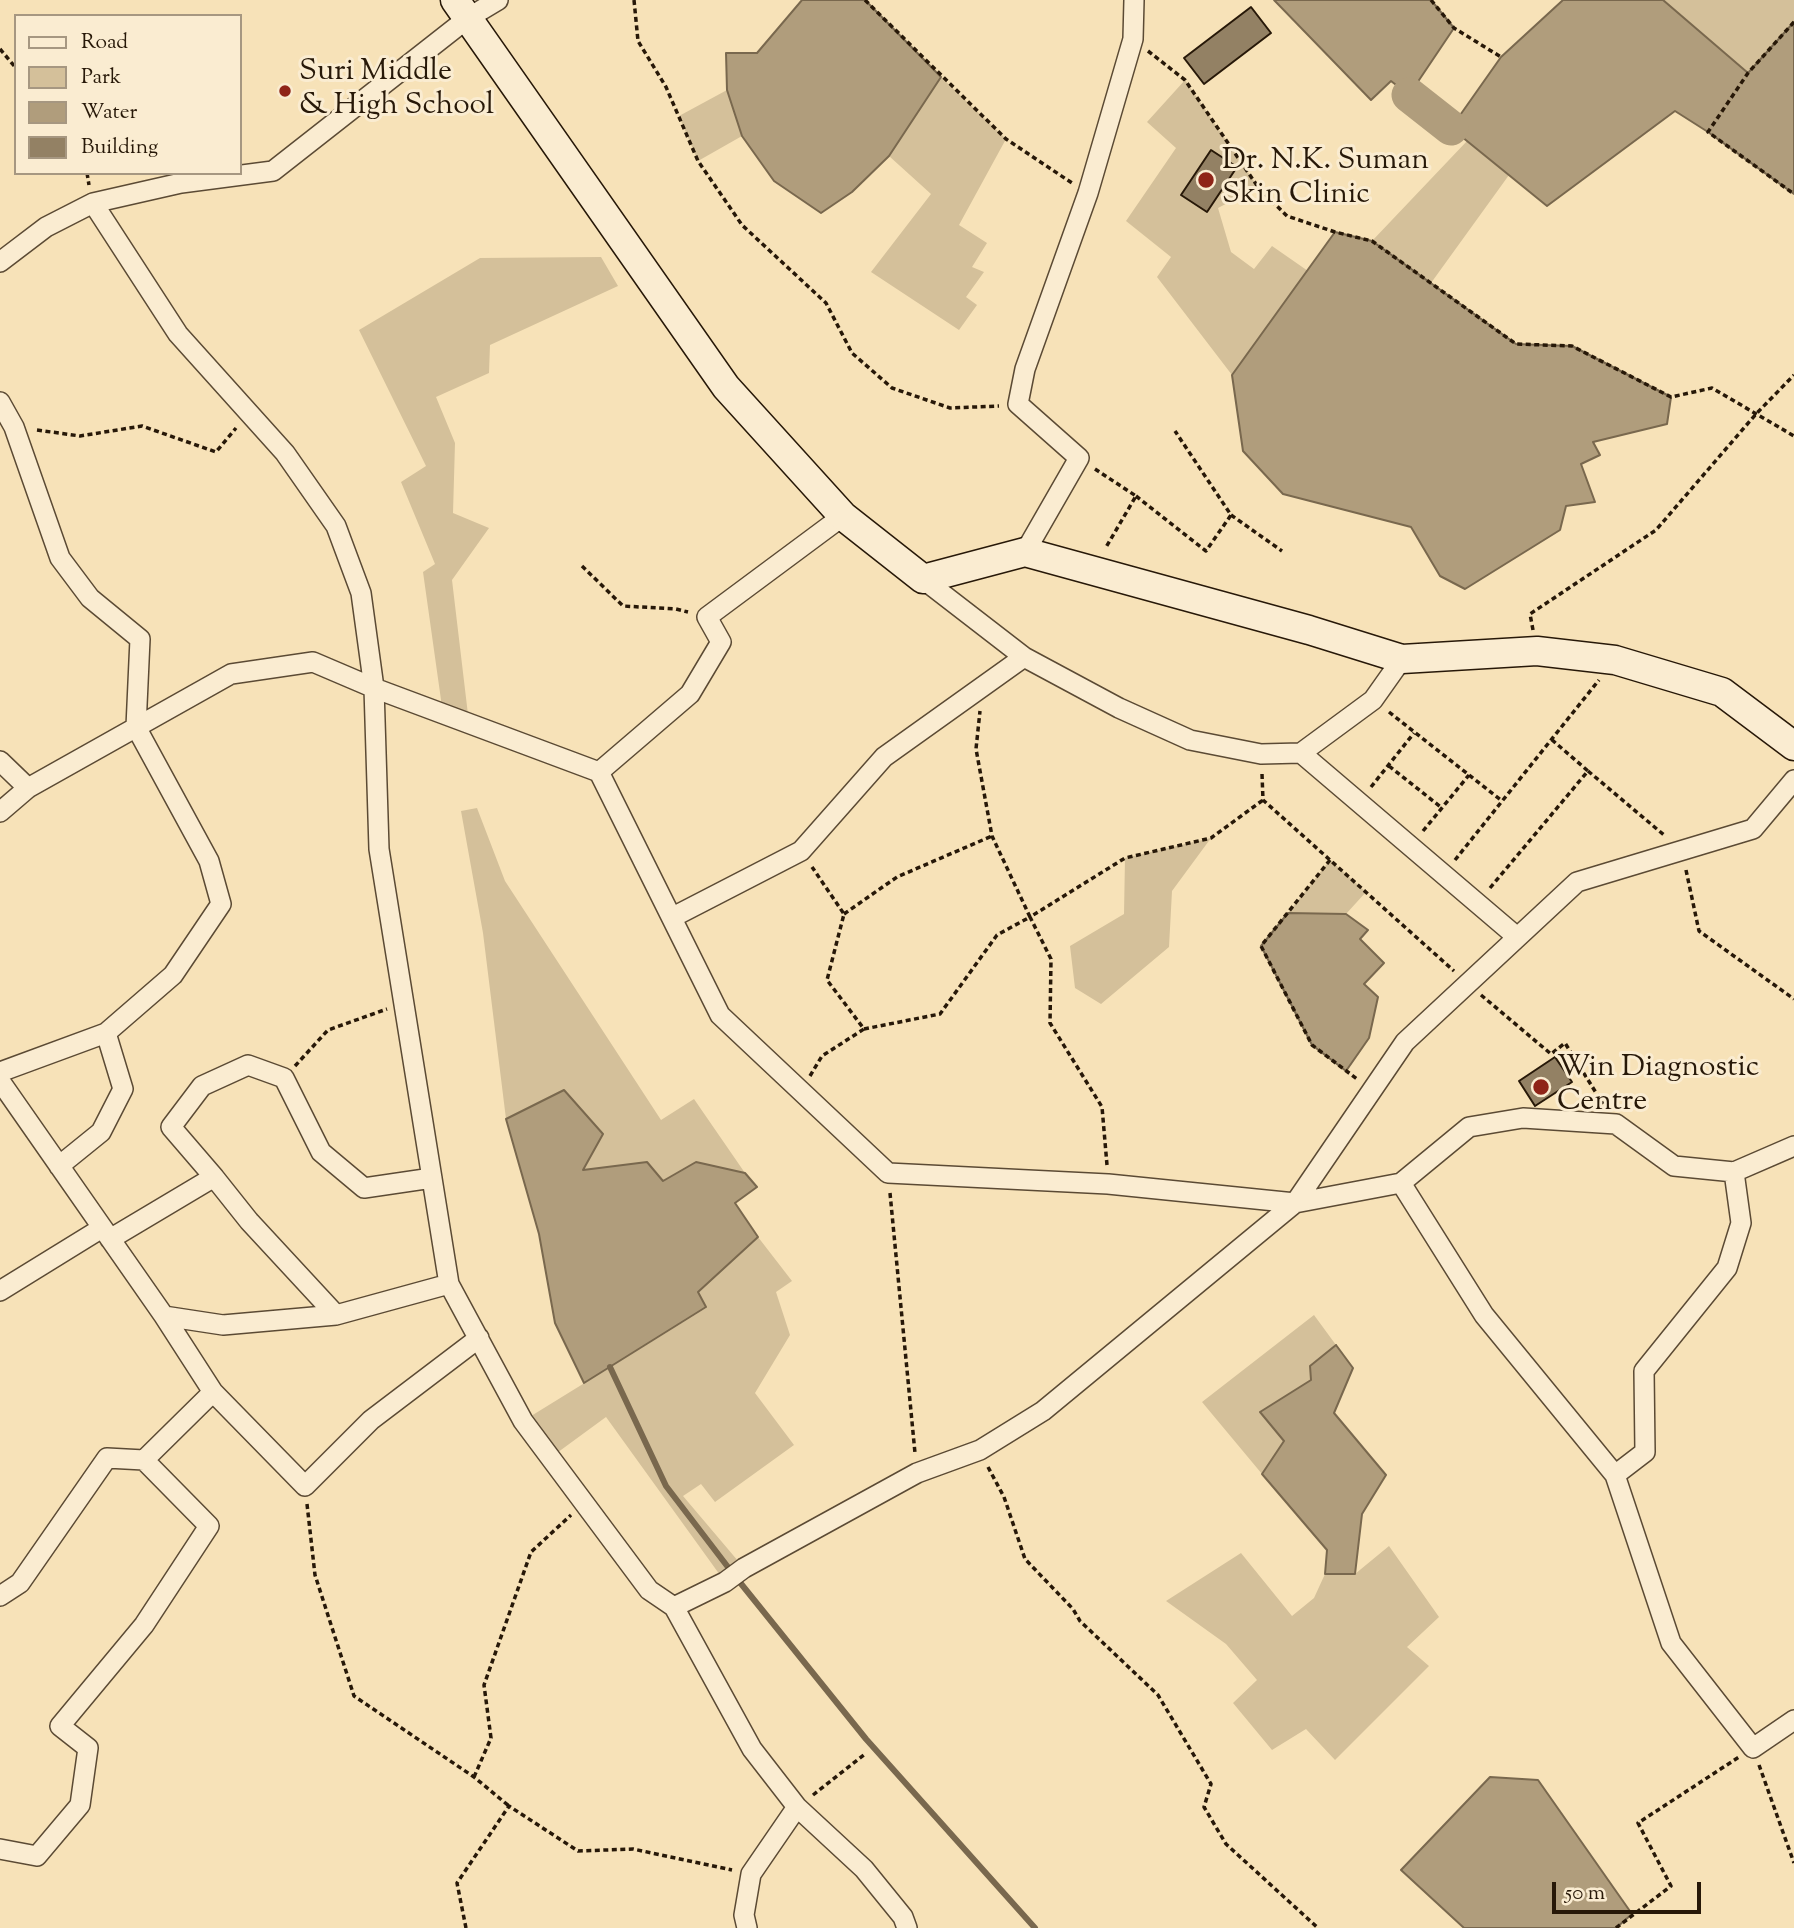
<!DOCTYPE html>
<html>
<head>
<meta charset="utf-8">
<style>
	body { margin:0 }
	#map { position:relative; width:1794px; height:1928px; overflow:hidden; background:#f7e2b8; font-family:"Sorts Mill Goudy",serif }
	canvas { display:block }
	.legend { position:absolute; left:14px; top:14px; width:228px; height:161px; box-sizing:border-box; background:#faecd1; border:2px solid #a69781; margin:0; padding:9px 12px; list-style:none; font-size:21px; color:#271808 }
	.legend li { display:flex; align-items:center; gap:14px; height:35px }
	.legend b { width:35px; border:2px solid #a69781 }
	.scale { position:absolute; left:1552px; top:1882px; width:149px; height:32px; box-sizing:border-box; border:4px solid #271808; border-top:0; padding-left:9px; font-size:21px; line-height:24px; white-space:nowrap; color:#271808; -webkit-text-stroke:5px #faecd1; paint-order:stroke }
</style>
</head>
<body>
<div id="map">
<canvas width="1794" height="1928"></canvas>
<ul class="legend">
<li><b style="height:9px;background:#faecd1"></b>Road</li>
<li><b style="height:19px;background:#d4c09a"></b>Park</li>
<li><b style="height:19px;background:#b09d7c"></b>Water</li>
<li><b style="height:19px;background:#938164"></b>Building</li>
</ul>
<div class="scale">50 m</div>
</div>
<script>
const ctx = document.querySelector('canvas').getContext('2d');
ctx.lineJoin = 'round';
function fillPath(path, color) { ctx.fillStyle = color; ctx.fill(path, 'evenodd'); }
const toPath = rows => new Path2D(rows.map(r => 'M' + r).join(''));
function trace(path, color, width, dash) { ctx.strokeStyle = color; ctx.lineWidth = width; ctx.lineCap = dash ? 'butt' : 'round'; ctx.setLineDash(dash || []); ctx.stroke(path); }
function label(font, color, halo, rows, align = 'center') {
  ctx.font = font + ' "Sorts Mill Goudy",serif'; ctx.lineWidth = 6; ctx.setLineDash([]); ctx.textBaseline = 'middle'; ctx.strokeStyle = halo; ctx.fillStyle = color; for (const [text, x, y, turn = 0] of rows) {
    ctx.save(); ctx.translate(x, y); ctx.rotate((+turn || 0) * Math.PI / 180); ctx.textAlign = isNaN(turn) ? turn : align; if (halo) ctx.strokeText(text, 0, 0); ctx.fillText(text, 0, 0); ctx.restore();
  }
}
const green = toPath([
	[1663,0,1794,0,1794,22,1748,73],
	[941,77,1006,139,959,225,987,243,972,267,984,272,966,297,977,305,959,330,871,272,931,194,889,156],
	[1185,80,1258,187,1218,208,1231,252,1254,269,1272,246,1308,271,1232,375,1157,277,1171,257,1126,221,1176,148,1147,122],
	[727,90,742,136,698,161,679,116],
	[1467,141,1509,175,1431,283,1372,241],
	[601,257,618,286,490,345,489,373,436,397,455,443,453,513,489,528,452,580,469,723,443,714,423,572,435,564,401,482,426,466,359,330,480,258],
	[477,808,505,881,661,1120,694,1099,745,1173,697,1162,663,1181,647,1162,582,1170,564,1090,506,1119,483,933,461,811],
	[1211,838,1172,891,1169,947,1101,1004,1075,988,1070,946,1124,914,1125,858],
	[1330,860,1366,892,1346,914,1288,913],
	[758,1237,792,1281,776,1292,790,1335,755,1393,794,1445,715,1502,701,1484,683,1496,744,1568,725,1582,606,1417,550,1458,523,1421,706,1308,698,1292],
	[1314,1315,1336,1345,1310,1366,1311,1380,1261,1412,1284,1440,1262,1474,1202,1402],
	[1389,1546,1439,1617,1407,1647,1429,1666,1335,1760,1306,1729,1272,1750,1233,1703,1257,1680,1226,1644,1166,1601,1241,1553,1292,1616,1314,1598,1325,1574,1355,1574]
]);
const water = toPath([
	[802,0,865,0,941,77,889,156,852,192,821,213,774,181,742,136,727,90,726,53,757,53,802,0],
	[1274,0,1431,0,1454,28,1409,95,1391,81,1371,100,1274,0],
	[1563,0,1663,0,1748,73,1794,22,1794,194,1708,132,1675,111,1547,206,1451,128,1501,57,1563,0],
	[1335,232,1372,241,1516,344,1572,346,1671,397,1667,424,1593,442,1600,455,1581,464,1595,502,1566,506,1560,530,1465,589,1440,576,1411,527,1283,494,1243,451,1232,375,1335,232],
	[1288,913,1346,914,1368,930,1360,939,1384,963,1364,984,1378,997,1369,1038,1346,1071,1312,1045,1261,946,1288,913],
	[564,1090,603,1134,583,1170,647,1162,663,1181,696,1162,745,1173,757,1187,735,1203,758,1237,698,1292,706,1307,584,1383,555,1323,539,1234,506,1119,564,1090],
	[1336,1345,1353,1368,1334,1413,1386,1475,1362,1514,1355,1574,1325,1574,1327,1550,1262,1474,1284,1441,1260,1412,1311,1380,1310,1366,1336,1345],
	[1490,1777,1538,1780,1632,1914,1616,1928,1464,1928,1401,1870,1490,1777]
]);
const stream = toPath([
	[610,1367,666,1486,734,1575,866,1739,1035,1928]
]);
const river = toPath([
	[1409,95,1451,128]
]);
const building = toPath([
	[1251,7,1271,33,1204,84,1184,58,1251,7],
	[1211,150,1237,167,1207,212,1181,195,1211,150],
	[1555,1057,1572,1082,1535,1106,1519,1081,1555,1057]
]);
const path = toPath([
	[634,0,638,41,666,87,698,161,742,225,826,303,852,353,892,388,950,408,999,406],
	[865,0,1006,139,1072,183],
	[1431,0,1454,28,1501,57],
	[1794,22,1748,73,1708,132,1794,194],
	[0,49,16,68],
	[1148,51,1185,80,1258,187,1287,216,1335,232,1372,241,1516,344,1572,346,1671,397,1712,388,1794,436],
	[87,173,89,185],
	[37,430,80,436,142,426,216,452,236,428],
	[1095,469,1136,496,1105,549],
	[1136,496,1206,551,1231,515,1175,431],
	[1231,515,1282,551],
	[582,566,623,606,676,609,688,612],
	[1533,630,1530,614,1656,530,1756,414,1794,375],
	[1389,712,1502,801],
	[1389,766,1442,808],
	[1588,771,1664,835],
	[1262,774,1263,800,1454,971],
	[1371,787,1414,733],
	[1423,831,1469,775],
	[1330,860,1261,946,1312,1045,1357,1079],
	[1455,860,1599,680],
	[1686,870,1699,931,1794,999],
	[1490,888,1588,771,1551,739],
	[844,914,897,877,992,836],
	[1481,995,1551,1054,1565,1043,1603,1104],
	[864,1029,940,1014,997,935,1030,917,992,836,976,749,980,711],
	[295,1066,328,1030,387,1009],
	[810,1076,822,1056,864,1029,827,980,844,914,812,867],
	[1107,1165,1102,1107,1050,1023,1051,959,1030,917,1125,858,1211,838,1263,800],
	[890,1193,915,1453],
	[988,1467,1004,1497,1025,1559,1073,1609,1080,1621,1158,1695,1211,1784,1204,1807,1226,1844,1318,1928],
	[307,1504,315,1575,354,1696,474,1777,509,1806],
	[1759,1765,1794,1863],
	[474,1777,491,1738,484,1685,531,1552,571,1515],
	[813,1795,865,1754],
	[466,1928,457,1883,509,1806,578,1851,633,1849,732,1870],
	[1616,1928,1671,1886,1638,1823,1739,1757]
]);
const street = toPath([
	[93,203,178,334,285,453,336,526,361,593,374,688,379,849,449,1284,523,1421,649,1590,674,1607,752,1749,797,1807,864,1869,903,1917,907,1928],
	[0,262,46,227,93,203,181,183,273,171,468,18,498,0],
	[0,402,14,427,60,558,90,598,140,639,136,727,209,861,221,904,173,975,106,1033,0,1072],
	[1025,552,1079,458,1018,404,1025,369,1088,193,1133,39,1134,0],
	[923,579,1024,657,1119,708,1190,740,1261,754,1301,753,1373,700,1402,659],
	[1301,753,1517,937],
	[0,761,28,788],
	[599,772,690,694,721,642,707,617,843,516],
	[0,812,28,788,231,674,313,662,374,688,599,772,720,1015,888,1173,1108,1184,1295,1203,1401,1183,1469,1127,1523,1118,1616,1124,1674,1166,1734,1172,1794,1146],
	[673,917,801,851,884,757,1024,657],
	[0,1081,164,1316,213,1392,305,1486,371,1420,479,1338],
	[59,1166,101,1132,123,1089,106,1033],
	[214,1177,249,1221,336,1315],
	[1401,1183,1484,1315,1615,1475,1671,1643,1753,1748,1794,1720],
	[110,1239,214,1177,171,1127,202,1086,248,1065,284,1078,321,1152,364,1188,432,1178],
	[0,1291,102,1228],
	[164,1316,223,1325,336,1315,449,1284],
	[1615,1475,1645,1452,1644,1371,1727,1268,1741,1223,1734,1172],
	[0,1596,20,1583,107,1458,144,1460],
	[674,1607,725,1582,744,1568,917,1473,980,1450,1043,1411,1295,1203,1405,1042,1577,882,1753,829,1794,780],
	[0,1849,37,1856,80,1805,88,1748,60,1726,144,1625,209,1526,144,1460,213,1392],
	[747,1928,744,1915,751,1874,797,1807]
]);
const secondary = toPath([
	[455,0,726,387,843,516,923,579,1025,552,1309,630,1402,659,1537,651,1615,660,1722,692,1794,746]
]);
const markers = [
	[285,91,7,"#8f2418"],
	[1206,180,9,"#8f2418"],
	[1541,1087,9,"#8f2418"]
];
const poiNames = [
	["Suri Middle",299,74],
	["& High School",299,108],
	["Dr. N.K. Suman",1222,163],
	["Skin Clinic",1222,197],
	["Win Diagnostic",1557,1070],
	["Centre",1557,1104]
];
fillPath(green, '#d4c09a');
fillPath(water, '#b09d7c');
trace(water, '#79684e', 2);
trace(stream, '#79684e', 6);
trace(river, '#b09d7c', 35);
fillPath(building, '#938164');
trace(building, '#271808', 2);
trace(street, '#5b4a34', 22);
trace(secondary, '#271808', 31);
trace(path, '#271808', 3.5, [5, 3.5]);
trace(street, '#faecd1', 19);
trace(secondary, '#faecd1', 28);
for (const [x, y, r, color] of markers) { const dot = new Path2D(); dot.arc(x, y, r, 0, 2 * Math.PI); ctx.fillStyle = color; ctx.fill(dot); trace(dot, '#faecd1', 2.5); }
label('30px', '#271808', '#faecd1', poiNames, 'left');
</script>
</body>
</html>
